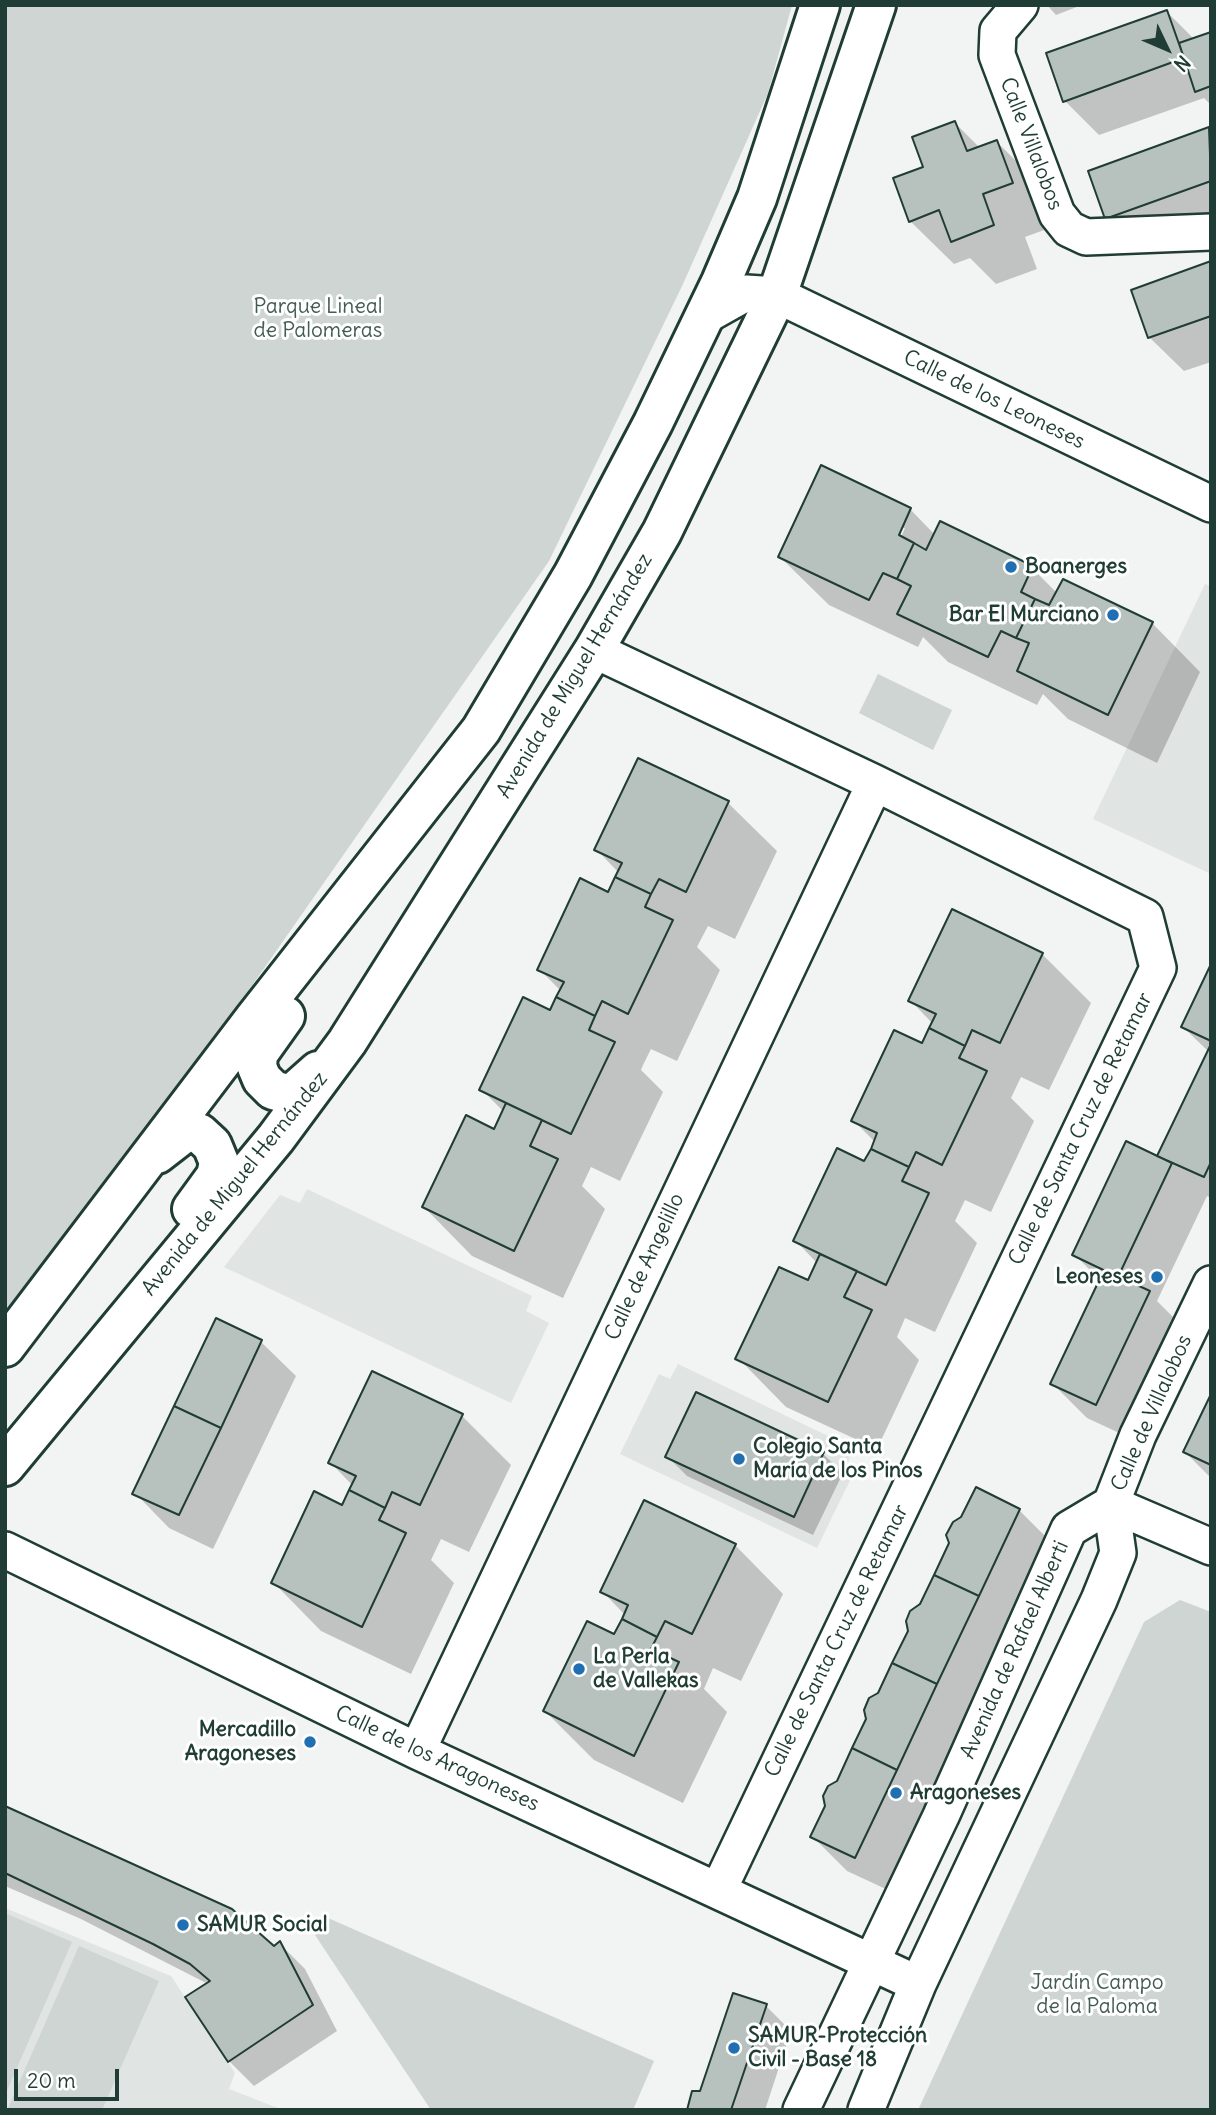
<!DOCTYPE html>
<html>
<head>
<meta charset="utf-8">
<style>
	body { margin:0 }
	#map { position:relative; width:1216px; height:2115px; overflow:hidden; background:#f2f3f3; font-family:Delius,sans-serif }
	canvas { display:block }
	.frame { position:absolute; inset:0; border:7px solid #1f3d34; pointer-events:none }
	.north { position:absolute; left:1132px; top:14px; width:70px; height:70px; -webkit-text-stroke:5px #fff; paint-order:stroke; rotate:134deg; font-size:19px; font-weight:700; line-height:28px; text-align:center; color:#1f3d34 }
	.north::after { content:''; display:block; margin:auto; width:24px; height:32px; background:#1f3d34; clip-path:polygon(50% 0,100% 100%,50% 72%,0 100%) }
	.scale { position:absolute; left:14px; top:2069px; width:105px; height:32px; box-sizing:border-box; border:4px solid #1f3d34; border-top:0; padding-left:9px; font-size:21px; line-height:24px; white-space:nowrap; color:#1f3d34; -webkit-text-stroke:5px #fff; paint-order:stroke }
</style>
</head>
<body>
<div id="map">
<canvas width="1216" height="2115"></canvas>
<div class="frame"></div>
<div class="north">N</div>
<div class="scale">20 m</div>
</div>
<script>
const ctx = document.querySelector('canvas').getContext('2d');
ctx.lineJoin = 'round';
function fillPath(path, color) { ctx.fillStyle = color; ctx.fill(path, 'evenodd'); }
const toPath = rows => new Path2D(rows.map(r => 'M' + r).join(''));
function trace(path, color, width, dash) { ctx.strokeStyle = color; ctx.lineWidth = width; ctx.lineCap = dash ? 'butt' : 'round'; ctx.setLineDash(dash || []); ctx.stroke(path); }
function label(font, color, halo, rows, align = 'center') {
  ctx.font = font + ' Delius,sans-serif'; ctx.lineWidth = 6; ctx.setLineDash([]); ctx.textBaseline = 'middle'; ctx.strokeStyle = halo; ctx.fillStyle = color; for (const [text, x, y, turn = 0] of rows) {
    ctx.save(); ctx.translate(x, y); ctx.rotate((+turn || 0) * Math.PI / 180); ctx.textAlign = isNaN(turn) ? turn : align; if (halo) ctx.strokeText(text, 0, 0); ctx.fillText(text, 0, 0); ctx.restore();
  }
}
const built = toPath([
	[1205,584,1211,586,1211,874,1093,819],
	[307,1189,532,1296,526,1311,549,1323,511,1403,224,1267,280,1195,300,1203],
	[678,1364,853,1448,848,1463,856,1468,817,1548,620,1454,659,1374,670,1379],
	[5,1908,171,1976,235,2073,229,2089,283,2110,5,2110]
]);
const green = toPath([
	[5,5,792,5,768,93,683,284,549,561,188,1077,5,1324],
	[878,674,952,710,933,750,859,713],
	[1180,1600,1211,1612,1211,2110,918,2110,1144,1622],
	[5,1913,72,1942,5,2095],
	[328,1918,654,2061,633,2110,431,2110,315,1935],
	[79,1946,159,1981,102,2110,12,2110,8,2108]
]);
const shadow = toPath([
	[1047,5,1082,5,1056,15],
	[1167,12,1194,39,1211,34,1211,105,1204,98,1099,135,1065,101],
	[955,123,980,148,997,142,1040,185,1055,226,1025,237,1037,269,996,284,970,258,954,264,910,221,925,168],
	[1209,129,1211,228,1141,252,1106,218],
	[1211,263,1211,362,1184,371,1149,337],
	[910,509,935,535,1032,568,1057,593,1152,623,1200,672,1157,763,1068,719,1043,694,1037,705,948,662,923,637,918,647,829,605,780,557],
	[901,528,905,528,898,544,894,542],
	[639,760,728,803,777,851,735,939,708,926,699,943,697,947,720,970,677,1061,651,1049,643,1065,641,1070,663,1092,620,1181,591,1167,582,1186,605,1209,563,1298,472,1256,424,1207,494,1131,504,1112,481,1089,551,1013,561,991,539,969,609,894,619,873,596,849],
	[953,911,1042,954,1091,1003,1049,1090,1021,1077,1011,1098,1034,1121,991,1212,965,1200,955,1221,977,1243,935,1332,905,1318,897,1337,919,1360,877,1449,786,1407,738,1358,809,1282,817,1263,795,1240,865,1163,875,1142,853,1120,923,1045,933,1024,910,1000],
	[1211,968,1211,1198,1207,1196,1157,1301,1183,1327,1130,1438,1087,1418,1052,1383,1101,1281,1074,1254,1158,1158,1209,1052,1183,1027],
	[261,1342,296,1376,213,1549,169,1528,135,1493],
	[1211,1398,1211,1478,1185,1452],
	[462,1416,511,1465,469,1552,441,1539,431,1560,454,1583,411,1674,321,1631,273,1582,343,1507,353,1486,330,1462],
	[823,1454,843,1473,813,1535,687,1476,667,1456],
	[977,1490,1019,1510,1054,1545,890,1891,847,1871,812,1836],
	[735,1545,783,1594,741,1681,713,1668,704,1689,727,1712,683,1803,594,1760,545,1711,615,1636,625,1615,603,1592],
	[5,1808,273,1948,280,1944,305,1969,337,2031,254,2086,229,2061,208,1984,81,1919,5,1886],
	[766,2006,791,2031,765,2110,689,2110]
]);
const building = toPath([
	[1167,10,1184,58,1063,102,1046,53,1167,10],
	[1211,32,1211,86,1195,92,1179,43,1211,32],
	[955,121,967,151,997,140,1013,183,983,194,994,225,951,242,939,210,909,222,893,178,923,167,912,137,955,121],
	[1209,127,1211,181,1105,219,1088,171,1209,127],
	[1211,261,1211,316,1148,338,1131,290,1211,261],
	[821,465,911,508,899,535,914,543,897,579,883,573,869,600,778,557,821,465],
	[940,521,1033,566,1021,592,1035,599,1016,638,1001,631,988,657,897,614,911,586,897,579,914,543,926,550,940,521],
	[1063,579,1153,622,1108,715,1017,671,1029,643,1016,638,1035,599,1049,605,1063,579],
	[638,758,729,801,686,892,659,879,651,894,615,877,622,863,594,850,638,758],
	[615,877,651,894,645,907,673,920,628,1014,602,1001,595,1016,556,997,564,982,537,970,580,878,608,892,615,877],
	[952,909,1043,953,1000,1043,972,1030,965,1046,929,1028,936,1014,908,1001,952,909],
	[1211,964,1211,1041,1181,1027,1211,964],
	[523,997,550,1010,556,997,595,1016,589,1030,615,1042,571,1134,479,1090,523,997],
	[929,1028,965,1046,959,1058,987,1071,942,1165,916,1152,909,1167,871,1149,877,1133,851,1121,894,1030,922,1043,929,1028],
	[1211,1044,1211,1162,1204,1177,1157,1156,1211,1044],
	[506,1103,542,1120,530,1146,558,1159,514,1251,422,1207,466,1115,494,1129,506,1103],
	[1126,1141,1172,1163,1118,1277,1072,1255,1126,1141],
	[837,1148,864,1161,871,1149,909,1167,902,1181,929,1193,886,1285,793,1241,837,1148],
	[820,1254,857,1271,844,1297,872,1310,828,1402,735,1359,779,1267,808,1280,820,1254],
	[1104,1270,1150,1291,1096,1405,1050,1384,1104,1270],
	[216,1318,262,1340,221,1428,174,1406,216,1318],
	[372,1371,463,1414,420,1505,392,1492,385,1508,349,1490,356,1476,328,1463,372,1371],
	[696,1392,824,1452,794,1517,665,1457,696,1392],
	[1211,1394,1211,1465,1183,1452,1211,1394],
	[174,1406,221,1428,179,1515,132,1494,174,1406],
	[976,1487,1020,1509,979,1596,934,1575,949,1543,946,1535,953,1522,961,1517,976,1487],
	[349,1490,385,1508,379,1520,406,1533,362,1627,271,1583,314,1491,342,1505,349,1490],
	[644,1500,736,1544,692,1634,665,1621,657,1637,622,1619,628,1605,600,1592,644,1500],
	[934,1575,979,1596,937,1684,892,1663,908,1631,906,1621,910,1611,920,1604,934,1575],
	[622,1619,657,1637,651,1649,679,1662,634,1756,543,1711,587,1621,614,1634,622,1619],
	[892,1663,937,1684,897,1770,852,1748,866,1719,864,1710,869,1698,878,1693,892,1663],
	[852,1748,897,1770,855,1858,810,1837,825,1806,823,1796,828,1786,837,1781,852,1748],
	[5,1806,232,1909,274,1946,280,1941,313,2005,228,2062,185,1997,210,1981,190,1964,153,1944,5,1873,5,1806],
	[733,1993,767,2004,731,2110,687,2110,692,2091,700,2091,733,1993]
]);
const minor = toPath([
	[1020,5,998,31,997,55,1057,214,1069,229,1086,237,1211,232],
	[705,316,746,293,777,295,1211,504],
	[594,650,875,783,1145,917,1158,968,718,1891],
	[1111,1504,1211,1547],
	[5,1550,417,1751,918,1984],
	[417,1751,875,783],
	[801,2110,941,1816,1069,1529,1111,1504],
	[866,2110,918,1984,1099,1600,1118,1553,1111,1504,1138,1435,1211,1284]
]);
const tertiary = toPath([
	[285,1016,258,1054,257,1067,262,1079,273,1090,291,1095,318,1071],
	[157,1154,188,1130,199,1133,212,1145,219,1162,216,1176,192,1209],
	[5,1347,254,1019,481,730,573,575,653,423,721,282,757,198,820,5],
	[5,1466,276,1138,347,1042,594,650,662,532,777,295,876,5]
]);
const markers = [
	[1011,567,7,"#1f6fb2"],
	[1113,615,7,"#1f6fb2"],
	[1157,1277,7,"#1f6fb2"],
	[739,1459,7,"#1f6fb2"],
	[579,1669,7,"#1f6fb2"],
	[310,1742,7,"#1f6fb2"],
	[896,1793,7,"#1f6fb2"],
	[183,1925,7,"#1f6fb2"],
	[734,2048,7,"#1f6fb2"]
];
const streetNames = [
	["Calle Villalobos",1031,144,69],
	["Calle de los Leoneses",994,400,26],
	["Avenida de Miguel Hernández",575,676,-59],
	["Calle de Santa Cruz de Retamar",1081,1129,-64],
	["Avenida de Miguel Hernández",235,1184,-51],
	["Calle de Angelillo",645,1267,-65],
	["Calle de Villalobos",1152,1413,-66],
	["Calle de Santa Cruz de Retamar",837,1641,-64],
	["Avenida de Rafael Alberti",1015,1650,-66],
	["Calle de los Aragoneses",437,1759,25]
];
const parkNames = [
	["Parque Lineal",318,307],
	["de Palomeras",318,331],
	["Jardín Campo",1097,1983],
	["de la Paloma",1097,2007]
];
const poiNames = [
	["Boanerges",1025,567],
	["Bar El Murciano",1099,615,"right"],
	["Leoneses",1143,1277,"right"],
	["Colegio Santa",753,1447],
	["María de los Pinos",753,1471],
	["La Perla",593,1657],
	["de Vallekas",593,1681],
	["Mercadillo",296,1730,"right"],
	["Aragoneses",296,1754,"right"],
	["Aragoneses",910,1793],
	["SAMUR Social",197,1925],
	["SAMUR-Protección",748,2036],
	["Civil - Base 18",748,2060]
];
fillPath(built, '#e0e4e3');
fillPath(green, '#ced5d3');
fillPath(shadow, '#0003');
fillPath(building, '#b7c1bd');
trace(building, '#1f3d34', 2);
trace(minor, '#1f3d34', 40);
trace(tertiary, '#1f3d34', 44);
trace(minor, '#fff', 35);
trace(tertiary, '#fff', 38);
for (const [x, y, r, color] of markers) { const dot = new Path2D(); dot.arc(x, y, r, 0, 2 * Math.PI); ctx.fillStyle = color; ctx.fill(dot); trace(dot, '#fff', 2.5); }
label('21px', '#1f3d34', '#fff', streetNames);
label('21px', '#425b54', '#fff', parkNames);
label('bold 21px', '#1f3d34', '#fff', poiNames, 'left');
</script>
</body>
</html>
